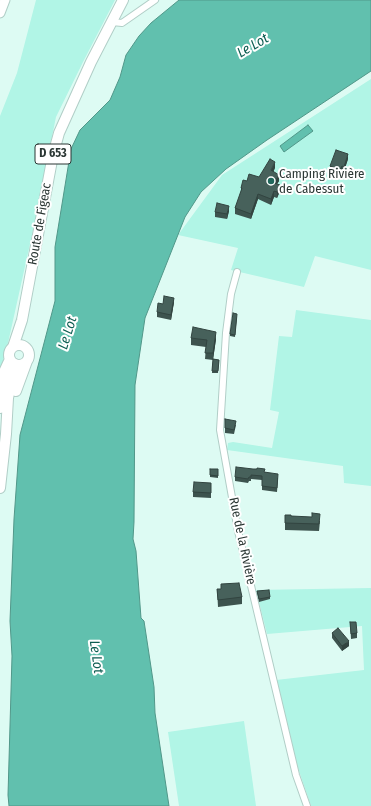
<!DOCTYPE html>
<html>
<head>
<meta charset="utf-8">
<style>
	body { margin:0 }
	canvas { display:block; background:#ddfbf3 }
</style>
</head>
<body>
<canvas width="371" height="806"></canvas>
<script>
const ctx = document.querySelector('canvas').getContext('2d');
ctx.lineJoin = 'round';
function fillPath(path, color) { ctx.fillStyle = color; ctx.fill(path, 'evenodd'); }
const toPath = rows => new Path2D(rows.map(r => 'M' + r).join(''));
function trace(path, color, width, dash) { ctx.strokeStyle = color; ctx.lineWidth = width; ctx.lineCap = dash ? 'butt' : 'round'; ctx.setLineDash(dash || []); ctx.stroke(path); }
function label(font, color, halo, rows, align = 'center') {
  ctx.font = font + ' "Fira Sans Condensed",sans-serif'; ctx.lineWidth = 4; ctx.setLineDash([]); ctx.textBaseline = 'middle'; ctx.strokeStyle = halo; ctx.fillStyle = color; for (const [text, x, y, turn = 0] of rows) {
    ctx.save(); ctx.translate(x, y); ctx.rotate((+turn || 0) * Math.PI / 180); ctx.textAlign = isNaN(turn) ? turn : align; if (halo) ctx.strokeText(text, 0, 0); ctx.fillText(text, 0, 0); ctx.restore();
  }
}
const green = toPath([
	[36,0,115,0,83,62,56,117,32,235,8,343,0,372,0,116,17,73],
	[371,79,371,270,315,256,304,287,231,270,238,248,178,235,222,175],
	[296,310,371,320,371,486,344,483,343,466,227,450,228,443,233,442,272,448,279,412,270,410,279,336,292,337],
	[371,588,371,806,311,806,298,768,276,680,364,670,362,626,267,634,256,590],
	[244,721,256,806,179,806,168,732]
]);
const water = toPath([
	[179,0,371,0,371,71,267,140,226,169,201,192,185,217,145,318,135,385,134,522,133,539,136,551,141,618,144,621,154,687,155,713,169,806,9,806,8,795,12,656,10,621,14,519,20,435,55,301,55,247,71,149,80,130,110,100,120,77,126,55,139,36,151,23,179,0],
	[308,125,313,131,284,152,280,146,308,125]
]);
const street = toPath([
	[112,22,122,23,155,0],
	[237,272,231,294,226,333,220,430,238,531,296,775,307,806]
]);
const secondary = toPath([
	[0,13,5,0]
]);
const primary = toPath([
	'9 355a10 10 0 1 1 20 0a10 10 0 1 1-20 0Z',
	[13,347,22,320,53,155,59,133,91,62,123,0],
	[16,391,27,361],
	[0,408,4,372,10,359],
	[0,488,6,434,8,398,15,364]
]);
const wall = toPath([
	[348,159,344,171,342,171,340,175,330,171,330,166],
	[275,168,273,172,279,181,277,184,280,191,277,198,274,197,271,205,258,199,251,219,235,214,235,208,241,193,241,188,247,181,259,177],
	[229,211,227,219,215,217,215,212],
	[174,302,171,320,157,317,157,312,163,304],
	[237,316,235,337,230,336,230,334],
	[191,338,216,339,213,359,219,360,218,373,212,373,213,360,205,359,206,347,191,345],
	[225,419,236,425,234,434,225,433],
	[210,469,218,469,218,478,210,477],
	[265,472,278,478,277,492,262,490,262,480,251,479,251,481,249,481,248,483,235,481,235,477],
	[211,483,211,498,193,497,193,492],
	[291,516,320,521,319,531,285,530,285,523],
	[221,584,242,597,242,604,218,607,217,589,221,589],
	[257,591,270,597,270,599,259,602],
	[350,622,357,633,357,638,351,639],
	[332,633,349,646,342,651,332,638]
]);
const shadedWall = toPath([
	[348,154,348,159,344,171,344,167],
	[275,162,275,168,271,176,271,170],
	[342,166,342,171,340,175,340,170],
	[279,175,279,181,274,189,274,183],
	[280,185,280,191,277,198,277,192],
	[274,191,274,197,271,205,271,199],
	[258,194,258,199,251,219,251,214],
	[229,206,229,211,227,219,227,214],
	[174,298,174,302,171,320,171,315],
	[216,332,216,339,213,360,213,353],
	[349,641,349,646,342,651,342,646]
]);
const building = toPath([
	[336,150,348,154,344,167,342,166,340,170,330,166,336,150],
	[270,159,275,162,271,170,279,175,274,183,280,185,277,192,274,191,271,199,258,194,251,214,235,208,242,188,241,188,243,180,247,181,249,174,259,177,270,159],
	[217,203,229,206,227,214,215,212,217,203],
	[164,296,174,298,171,315,157,312,158,303,163,304,164,296],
	[233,313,237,314,235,335,230,334,233,313],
	[193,327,216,332,213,353,205,353,207,340,191,338,193,327],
	[213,359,219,360,218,371,212,371,213,359],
	[225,419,236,421,234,430,225,428,225,419],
	[236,467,253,469,257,469,257,468,265,469,264,472,278,474,277,488,262,486,262,476,251,475,251,477,249,477,248,479,235,477,236,467],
	[210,469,218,469,218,476,210,475,210,469],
	[194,482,211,483,211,493,193,492,194,482],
	[312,513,320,514,319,524,285,523,285,515,291,515,291,516,312,517,312,513],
	[239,583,242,597,218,600,217,589,221,589,221,584,239,583],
	[269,590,270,597,259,599,257,591,269,590],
	[350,622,356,622,357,633,351,634,350,622],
	[338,628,349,641,342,646,332,633,338,628]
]);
const markers = [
	[271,181,4,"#21675b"]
];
const shields = [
	[53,154,36]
];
const shieldNames = [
	["D 653",53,154]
];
const poiNames = [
	["Camping Rivière",279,174],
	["de Cabessut",279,189]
];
const streetNames = [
	["Route de Figeac",40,224,-80],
	["Rue de la Rivière",242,541,78]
];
const waterNames = [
	["Le Lot",253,46,-30],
	["Le Lot",68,333,-73],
	["Le Lot",96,657,82]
];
fillPath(green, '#b1f5e6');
fillPath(water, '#61c0ae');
trace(water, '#519789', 1);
trace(street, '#b1cec7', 8);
trace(secondary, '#b1cec7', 11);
trace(primary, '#b1cec7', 12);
trace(street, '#fff', 6);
trace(secondary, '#fff', 9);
trace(primary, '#fff', 10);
fillPath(wall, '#3d534e');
fillPath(shadedWall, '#324440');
fillPath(building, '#47615b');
trace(building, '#324440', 1);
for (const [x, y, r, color] of markers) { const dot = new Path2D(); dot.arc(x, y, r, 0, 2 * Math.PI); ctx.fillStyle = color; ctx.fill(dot); trace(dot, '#fff', 1.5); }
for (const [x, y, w] of shields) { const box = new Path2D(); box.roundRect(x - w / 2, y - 10, w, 20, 3); ctx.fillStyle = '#fff'; ctx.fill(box); trace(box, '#2b3734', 1); }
label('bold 12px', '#2b3734', null, shieldNames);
label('13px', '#2b3734', '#fff', poiNames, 'left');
label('13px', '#2b3734', '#fff', streetNames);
label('italic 14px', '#0d5e52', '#fff', waterNames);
</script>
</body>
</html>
